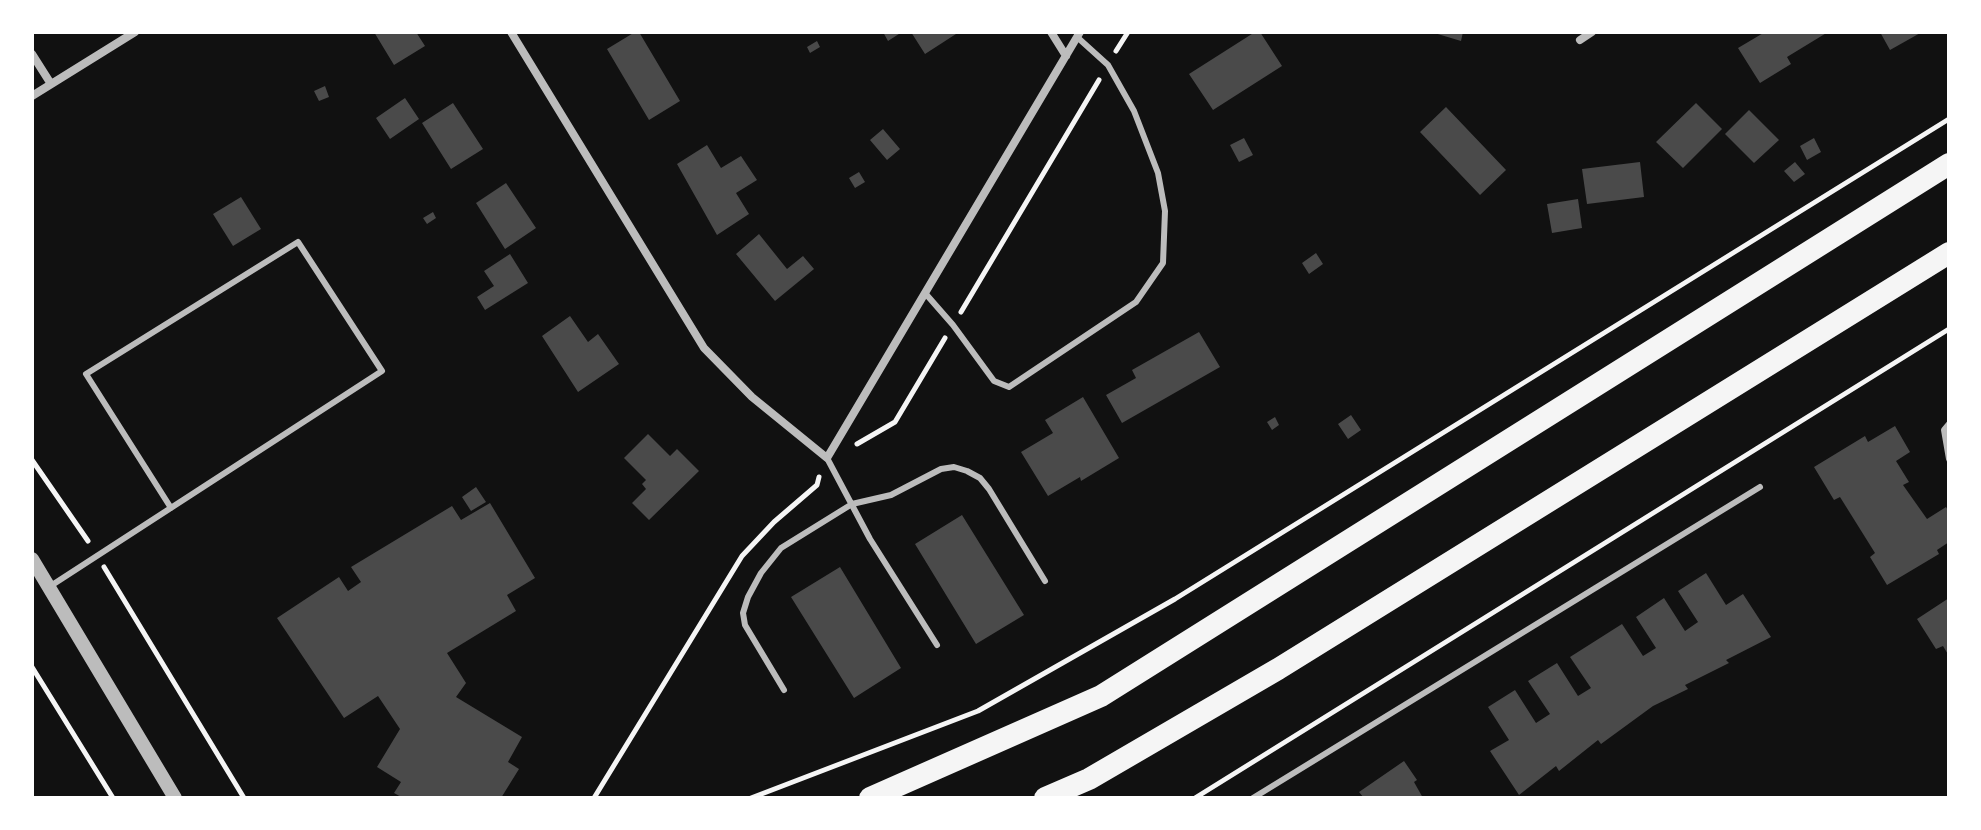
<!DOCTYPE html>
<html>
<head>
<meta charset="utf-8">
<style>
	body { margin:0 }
	#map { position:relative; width:1981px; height:830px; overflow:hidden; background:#111; font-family:Karla,sans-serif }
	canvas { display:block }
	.frame { position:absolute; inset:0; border:34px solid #fff; pointer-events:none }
</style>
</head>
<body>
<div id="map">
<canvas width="1981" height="830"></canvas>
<div class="frame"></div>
</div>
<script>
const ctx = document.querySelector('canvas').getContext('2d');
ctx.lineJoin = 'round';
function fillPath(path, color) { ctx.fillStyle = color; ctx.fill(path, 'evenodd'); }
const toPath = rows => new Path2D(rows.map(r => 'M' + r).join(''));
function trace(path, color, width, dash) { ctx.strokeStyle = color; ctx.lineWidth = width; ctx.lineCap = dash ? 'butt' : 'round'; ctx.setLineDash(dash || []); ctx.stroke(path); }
const building = toPath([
	[374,32,416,32,425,46,394,65],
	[635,32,639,32,680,101,649,120,607,49],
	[883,32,902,32,888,41],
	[911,32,954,32,956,34,925,54],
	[1255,32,1260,32,1282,66,1213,110,1189,74],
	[1431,32,1463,32,1461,41],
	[1765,32,1828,32,1787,57,1791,64,1760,83,1738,48],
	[1880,32,1922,32,1890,50],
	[817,41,820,47,810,53,807,47],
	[325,86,329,97,319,101,314,91],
	[405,98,419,119,390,139,376,118],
	[453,103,483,149,451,169,422,123],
	[1696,103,1722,129,1683,168,1656,142],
	[1446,107,1506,170,1480,195,1420,132],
	[1749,110,1779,140,1754,163,1725,134],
	[883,129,900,149,887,160,870,140],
	[1244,138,1253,155,1239,162,1230,145],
	[1814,138,1821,152,1807,160,1800,146],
	[707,145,721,168,741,156,757,180,736,193,749,214,717,235,677,164],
	[1640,162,1644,197,1587,204,1582,169],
	[1795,162,1805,174,1794,182,1784,171],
	[859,172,865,182,855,188,849,178],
	[506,183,536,228,505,249,476,203],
	[241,197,261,229,233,246,213,214],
	[1578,199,1582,228,1552,233,1547,204],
	[433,212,436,218,427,224,423,218],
	[759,234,787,269,803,256,814,269,775,301,736,254],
	[1316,253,1323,264,1309,274,1302,263],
	[510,254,528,283,485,310,477,297,494,286,484,271],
	[570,316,588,342,598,334,619,364,578,392,542,336],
	[1199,332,1220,367,1122,423,1106,395,1136,378,1132,370],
	[1083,397,1119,458,1081,481,1080,477,1048,496,1021,452,1053,433,1045,420],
	[1351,415,1361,430,1348,439,1338,424],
	[1275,417,1279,425,1272,430,1267,422],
	[1895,426,1910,452,1896,461,1909,482,1903,485,1927,519,1946,507,1949,512,1949,542,1937,550,1939,554,1887,585,1870,557,1875,553,1840,497,1834,500,1814,467,1865,436,1868,442],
	[648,434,670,456,677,449,699,471,649,520,632,503,646,489,642,484,646,480,624,458],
	[476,487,486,502,471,511,462,497],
	[490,503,535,578,507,595,516,611,447,653,466,683,456,697,522,737,508,762,519,769,501,798,403,798,394,793,401,782,377,767,400,729,378,696,344,718,277,618,339,577,348,591,361,582,351,567,452,506,461,520],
	[962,515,1024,615,976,644,915,544],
	[840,567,901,668,854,698,791,597],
	[1706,573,1726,605,1743,594,1771,637,1726,660,1729,663,1685,685,1688,689,1653,706,1601,744,1598,740,1559,771,1556,766,1519,795,1490,751,1509,740,1488,707,1515,690,1536,723,1550,714,1528,681,1557,663,1578,696,1591,688,1570,657,1622,624,1643,656,1656,648,1636,617,1664,598,1685,631,1698,622,1678,591],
	[1949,598,1949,656,1943,646,1936,649,1917,619],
	[1404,761,1417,780,1414,782,1423,798,1364,798,1359,792]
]);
const path = toPath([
	[1116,51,1128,32],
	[961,312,1099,80],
	[857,444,895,422,945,338],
	[32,460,88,541],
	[104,567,244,798],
	[32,667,113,798],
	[594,798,742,556,774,522,817,485,819,477],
	[751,798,978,711,1175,599,1949,119],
	[1195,798,1949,329]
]);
const service = toPath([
	[925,293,953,325,994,381,1009,387,1136,302,1163,263,1165,211,1158,173,1134,111,1108,65,1077,37],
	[1949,424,1944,430,1949,459],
	[827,458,870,539,937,645],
	[49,587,382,371,298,242,86,374,171,508],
	[784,690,745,625,743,613,748,597,761,573,781,548,852,504,891,495,941,469,954,467,967,471,980,478,989,489,1045,581],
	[1253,798,1760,487]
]);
const minor = toPath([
	[511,32,704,348,752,397,827,458,1080,32],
	[1051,32,1066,56],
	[1580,40,1592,32],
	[32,54,51,84],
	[32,96,135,32]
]);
const tertiary = toPath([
	[32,559,175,798]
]);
const trunk = toPath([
	[870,798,1101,696,1949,164],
	[1045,798,1089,779,1278,669,1949,253]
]);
fillPath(building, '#4a4a4a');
trace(path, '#f5f5f5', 5);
trace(service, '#bcbcbc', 6);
trace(minor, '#bcbcbc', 8);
trace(tertiary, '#bcbcbc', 14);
trace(trunk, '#f5f5f5', 22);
</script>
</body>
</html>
